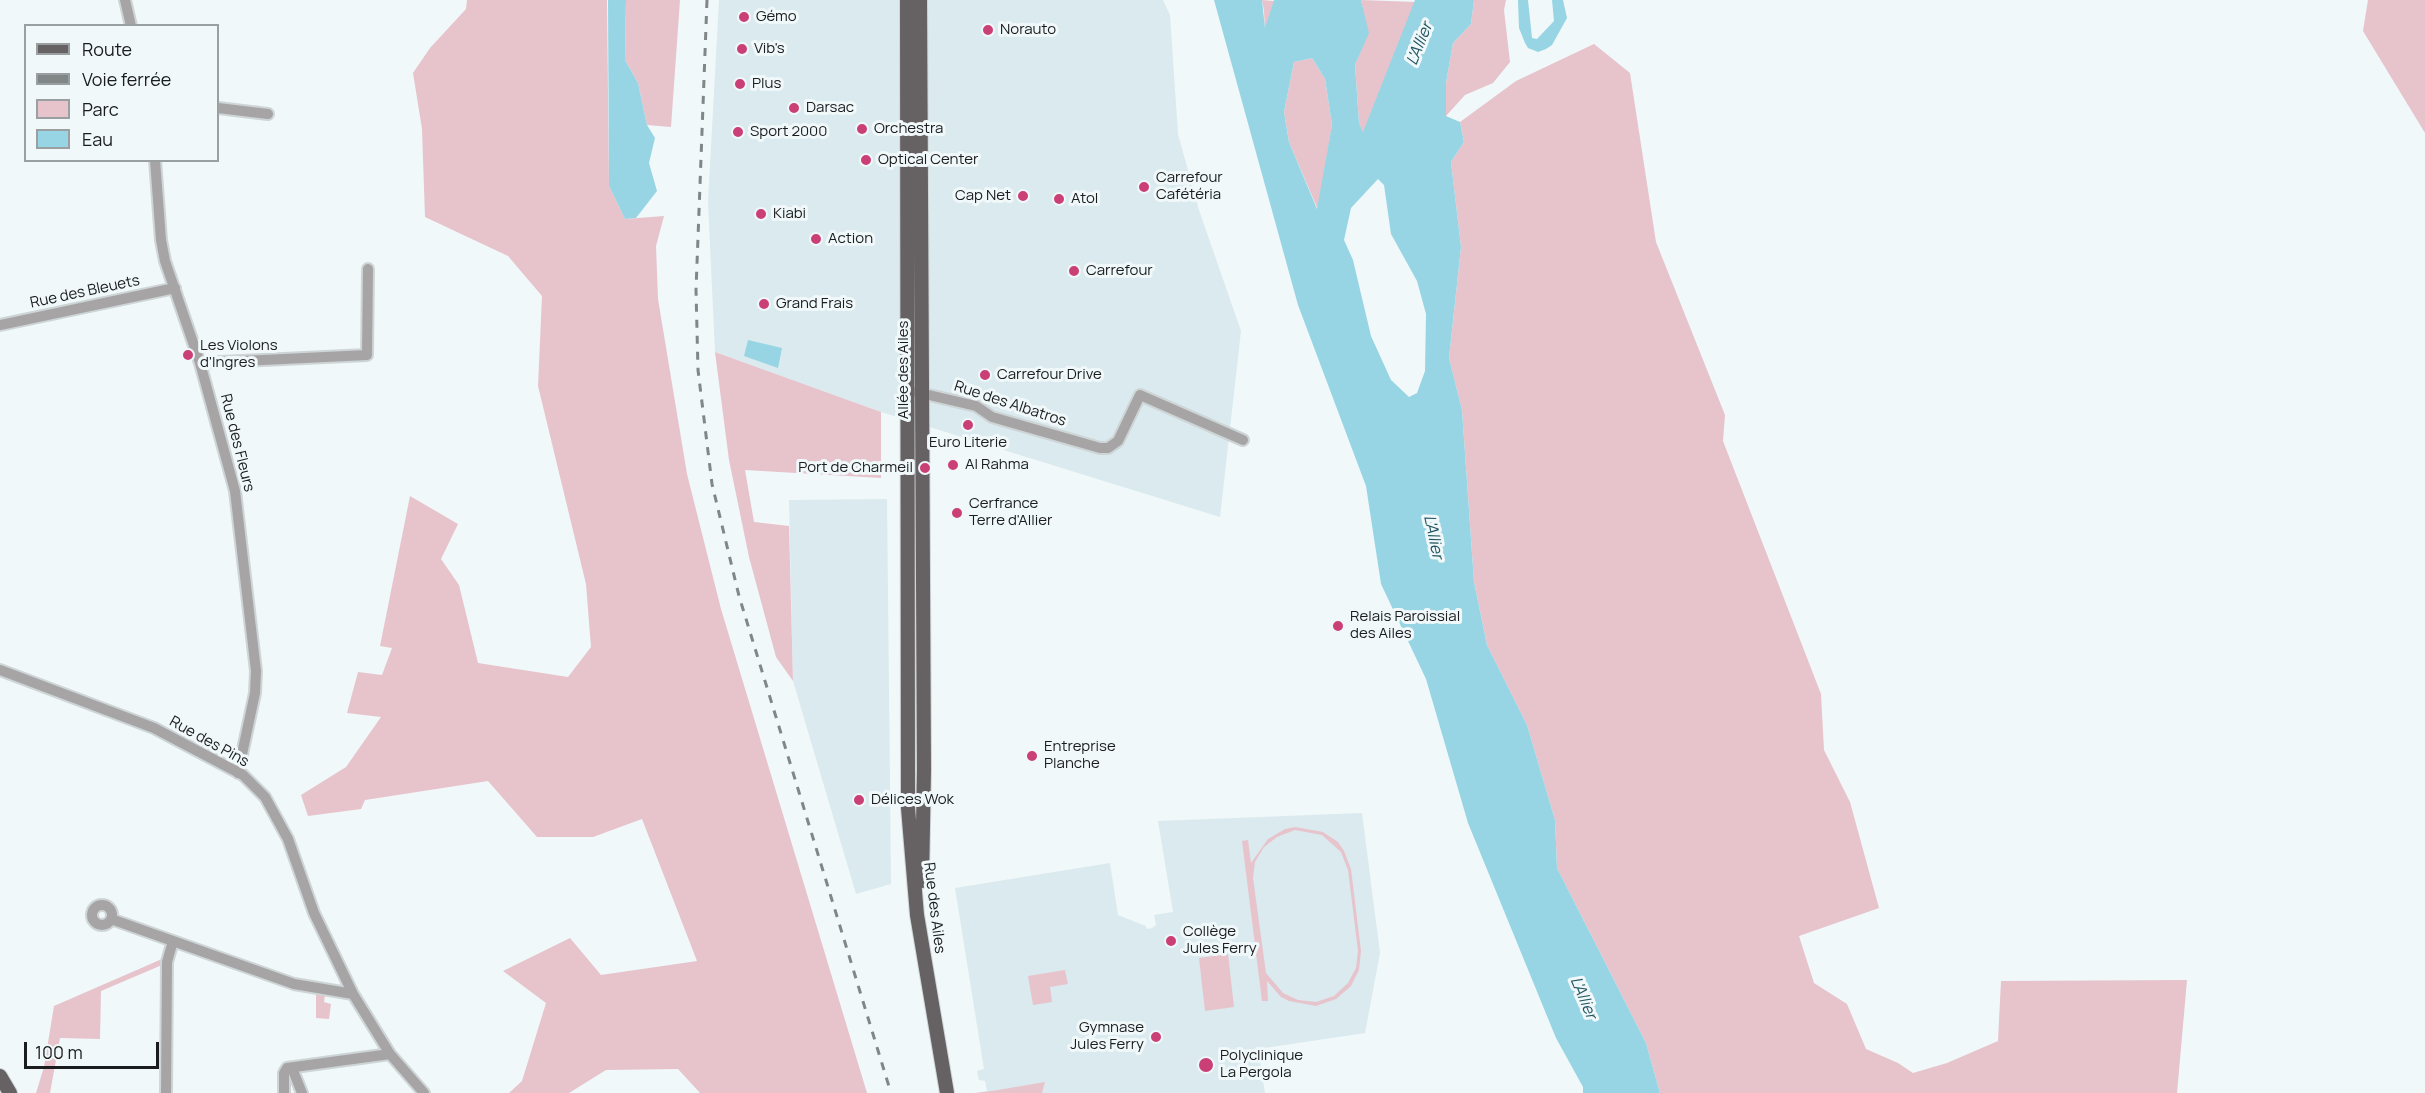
<!DOCTYPE html>
<html>
<head>
<meta charset="utf-8">
<style>
	body { margin:0 }
	#map { position:relative; width:2425px; height:1093px; overflow:hidden; background:#f0f8fa; font-family:Manrope,sans-serif }
	canvas { display:block }
	.legend { position:absolute; left:24px; top:24px; width:195px; height:138px; box-sizing:border-box; background:#f0f8fa; border:2px solid #9aa0a2; margin:0; padding:8px 10px; list-style:none; font-size:18px; color:#1a1c1d }
	.legend li { display:flex; align-items:center; gap:12px; height:30px }
	.legend b { width:30px; border:2px solid #9aa0a2 }
	.scale { position:absolute; left:24px; top:1042px; width:135px; height:27px; box-sizing:border-box; border:3px solid #1a1c1d; border-top:0; padding-left:8px; font-size:18px; line-height:21px; white-space:nowrap; color:#1a1c1d; -webkit-text-stroke:4px #f0f8fa; paint-order:stroke }
</style>
</head>
<body>
<div id="map">
<canvas width="2425" height="1093"></canvas>
<ul class="legend">
<li><b style="height:8px;background:#666162"></b>Route</li>
<li><b style="height:8px;background:#818687"></b>Voie ferrée</li>
<li><b style="height:16px;background:#e7c3cc"></b>Parc</li>
<li><b style="height:16px;background:#98d5e4"></b>Eau</li>
</ul>
<div class="scale">100 m</div>
</div>
<script>
const ctx = document.querySelector('canvas').getContext('2d');
ctx.lineJoin = 'round';
function fillPath(path, color) { ctx.fillStyle = color; ctx.fill(path, 'evenodd'); }
const toPath = rows => new Path2D(rows.map(r => 'M' + r).join(''));
function trace(path, color, width, dash) { ctx.strokeStyle = color; ctx.lineWidth = width; ctx.lineCap = dash ? 'butt' : 'round'; ctx.setLineDash(dash || []); ctx.stroke(path); }
function label(font, color, halo, rows, align = 'center') {
  ctx.font = font + ' Manrope,sans-serif'; ctx.lineWidth = 6; ctx.setLineDash([]); ctx.textBaseline = 'middle'; ctx.strokeStyle = halo; ctx.fillStyle = color; for (const [text, x, y, turn = 0] of rows) {
    ctx.save(); ctx.translate(x, y); ctx.rotate((+turn || 0) * Math.PI / 180); ctx.textAlign = isNaN(turn) ? turn : align; if (halo) ctx.strokeText(text, 0, 0); ctx.fillText(text, 0, 0); ctx.restore();
  }
}
const built = toPath([
	[719,0,1163,0,1170,15,1178,134,1199,210,1241,331,1220,517,881,412,715,352,708,202],
	[887,499,891,884,856,894,793,681,789,500],
	[1362,813,1380,953,1365,1033,1258,1049,1265,1093,975,1093,987,1091,985,1081,979,1080,978,1077,977,1071,984,1069,955,888,1110,863,1118,915,1146,926,1147,929,1152,928,1156,925,1154,915,1173,912,1158,821]
]);
const green = toPath([
	[467,0,607,0,609,186,625,219,664,216,656,246,658,299,687,474,721,609,867,1093,700,1093,678,1069,606,1070,569,1093,509,1093,522,1081,546,1003,503,971,570,938,601,975,697,961,642,819,593,837,537,837,488,781,365,800,361,809,308,816,301,795,346,767,381,717,347,713,358,672,382,675,392,648,380,646,410,496,458,524,441,559,459,585,478,663,568,677,591,647,586,584,538,386,542,296,508,256,425,217,422,129,413,73,430,48,466,9],
	[626,0,680,0,671,127,647,125,638,83,625,60],
	[1262,0,1274,1,1265,30,1264,11],
	[1361,0,1416,2,1363,133,1359,123,1355,65,1368,33],
	[1474,0,1506,0,1504,10,1510,62,1493,83,1465,95,1446,116,1446,83,1453,43,1471,24],
	[2368,0,2425,0,2425,133,2363,31],
	[1594,44,1630,73,1656,242,1725,415,1723,441,1821,694,1824,750,1850,802,1879,908,1799,936,1814,983,1847,1004,1866,1049,1898,1063,1913,1073,1947,1063,1998,1041,2001,981,2187,980,2177,1093,1660,1093,1646,1043,1557,868,1555,820,1527,725,1487,645,1474,582,1462,410,1449,358,1461,247,1451,162,1464,142,1460,122,1516,81],
	[1312,58,1325,79,1332,125,1318,210,1289,142,1284,112,1294,62],
	[715,352,881,412,881,478,745,470,754,522,789,526,793,681,776,657,749,557,729,460],
	[1295,827,1323,832,1338,842,1344,851,1351,869,1361,951,1359,970,1351,986,1336,999,1316,1006,1289,1001,1281,997,1267,981,1268,1001,1262,1001,1242,841,1248,840,1251,863,1268,839,1285,829],
	[1295,830,1322,835,1341,852,1348,870,1358,951,1356,968,1348,983,1334,996,1316,1002,1298,1000,1283,993,1266,973,1253,878,1255,862,1264,847,1277,837],
	[1228,954,1234,1007,1205,1011,1199,958],
	[162,959,162,965,101,991,100,1039,60,1038,50,1093,36,1093,44,1067,54,1006],
	[1065,970,1068,984,1050,987,1052,1002,1033,1005,1028,976],
	[316,994,325,995,324,1002,331,1004,329,1019,316,1018],
	[1045,1082,1042,1093,975,1093,992,1091]
]);
const water = toPath([
	[608,0,626,0,625,60,638,83,647,125,655,138,649,163,657,191,636,218,625,219,609,186],
	[1214,0,1262,0,1265,28,1274,0,1361,0,1369,33,1355,65,1359,123,1363,132,1415,0,1474,0,1471,24,1453,43,1446,83,1446,116,1460,122,1464,142,1451,162,1461,247,1449,358,1462,410,1474,582,1487,645,1527,725,1555,820,1557,868,1646,1043,1660,1093,1583,1093,1583,1087,1556,1038,1468,823,1426,679,1381,584,1366,486,1298,305],
	[1312,58,1325,79,1332,125,1317,209,1289,142,1284,112,1294,62],
	[1378,179,1384,185,1391,234,1417,281,1426,314,1425,371,1417,393,1409,397,1391,380,1371,336,1353,260,1344,240,1351,208],
	[1518,0,1528,0,1532,38,1537,39,1554,21,1552,0,1563,0,1567,18,1552,45,1546,49,1538,52,1528,48,1525,43,1519,28],
	[748,340,782,348,778,368,744,356]
]);
const minor = toPath([
	[125,0,131,26],
	[218,108,268,114],
	[155,160,161,240,165,261,200,363,235,491,256,671,255,693,238,773],
	[0,325,175,288],
	[200,363,367,355,368,269],
	[916,392,976,406,992,417,1100,448,1108,448,1118,441,1140,395,1243,440],
	[0,670,154,728,243,775,265,797,288,839,314,913,353,994,390,1054,424,1093],
	'92 915a10 10 0 1 1 20 0a10 10 0 1 1-20 0Z',
	[111,919,294,984,353,994],
	[292,1068,302,1093],
	[166,1093,167,962,173,941],
	[284,1093,284,1073,287,1068,390,1054]
]);
const major = toPath([
	[907,0,908,808,917,915,947,1093],
	[920,0,924,769,922,881],
	[0,1076,10,1093]
]);
const rail = toPath([
	[707,0,696,290,698,370,712,484,739,596,891,1093]
]);
const markers = [
	[744,17,6,"#ca4076"],
	[988,30,6,"#ca4076"],
	[742,49,6,"#ca4076"],
	[740,84,6,"#ca4076"],
	[794,108,6,"#ca4076"],
	[862,129,6,"#ca4076"],
	[738,132,6,"#ca4076"],
	[866,160,6,"#ca4076"],
	[1144,187,6,"#ca4076"],
	[1023,196,6,"#ca4076"],
	[1059,199,6,"#ca4076"],
	[761,214,6,"#ca4076"],
	[816,239,6,"#ca4076"],
	[1074,271,6,"#ca4076"],
	[764,304,6,"#ca4076"],
	[188,355,6,"#ca4076"],
	[985,375,6,"#ca4076"],
	[968,425,6,"#ca4076"],
	[953,465,6,"#ca4076"],
	[925,468,6,"#ca4076"],
	[957,513,6,"#ca4076"],
	[1338,626,6,"#ca4076"],
	[1032,756,6,"#ca4076"],
	[859,800,6,"#ca4076"],
	[1171,941,6,"#ca4076"],
	[1156,1037,6,"#ca4076"],
	[1206,1065,8,"#ca4076"]
];
const poiNames = [
	["Gémo",756,17],
	["Norauto",1000,30],
	["Vib's",754,49],
	["Plus",752,84],
	["Darsac",806,108],
	["Orchestra",874,129],
	["Sport 2000",750,132],
	["Optical Center",878,160],
	["Carrefour",1156,178],
	["Cafétéria",1156,195],
	["Cap Net",1011,196,"right"],
	["Atol",1071,199],
	["Kiabi",773,214],
	["Action",828,239],
	["Carrefour",1086,271],
	["Grand Frais",776,304],
	["Les Violons",200,346],
	["d'Ingres",200,363],
	["Carrefour Drive",997,375],
	["Euro Literie",968,443,"center"],
	["Al Rahma",965,465],
	["Port de Charmeil",913,468,"right"],
	["Cerfrance",969,504],
	["Terre d'Allier",969,521],
	["Relais Paroissial",1350,617],
	["des Ailes",1350,634],
	["Entreprise",1044,747],
	["Planche",1044,764],
	["Délices Wok",871,800],
	["Collège",1183,932],
	["Jules Ferry",1183,949],
	["Gymnase",1144,1028,"right"],
	["Jules Ferry",1144,1045,"right"],
	["Polyclinique",1220,1056],
	["La Pergola",1220,1073]
];
const streetNames = [
	["Rue des Bleuets",85,292,-12],
	["Allée des Ailes",904,370,-90],
	["Rue des Albatros",1010,404,18],
	["Rue des Fleurs",237,443,76],
	["Rue des Pins",209,742,29],
	["Rue des Ailes",934,908,83]
];
const waterNames = [
	["L'Allier",1420,44,-68],
	["L'Allier",1433,537,78],
	["L'Allier",1583,998,67]
];
fillPath(built, '#daeaee');
fillPath(green, '#e7c3cc');
fillPath(water, '#98d5e4');
trace(minor, '#ced5d7', 14);
trace(major, '#ced5d7', 16);
trace(minor, '#a7a4a5', 10);
trace(major, '#666162', 14);
trace(rail, '#818687', 3, [8, 8]);
for (const [x, y, r, color] of markers) { const dot = new Path2D(); dot.arc(x, y, r, 0, 2 * Math.PI); ctx.fillStyle = color; ctx.fill(dot); trace(dot, '#f0f8fa', 2); }
label('15px', '#1a1c1d', '#f0f8fa', poiNames, 'left');
label('15px', '#1a1c1d', '#f0f8fa', streetNames);
label('italic 16px', '#225561', '#f0f8fa', waterNames);
</script>
</body>
</html>
